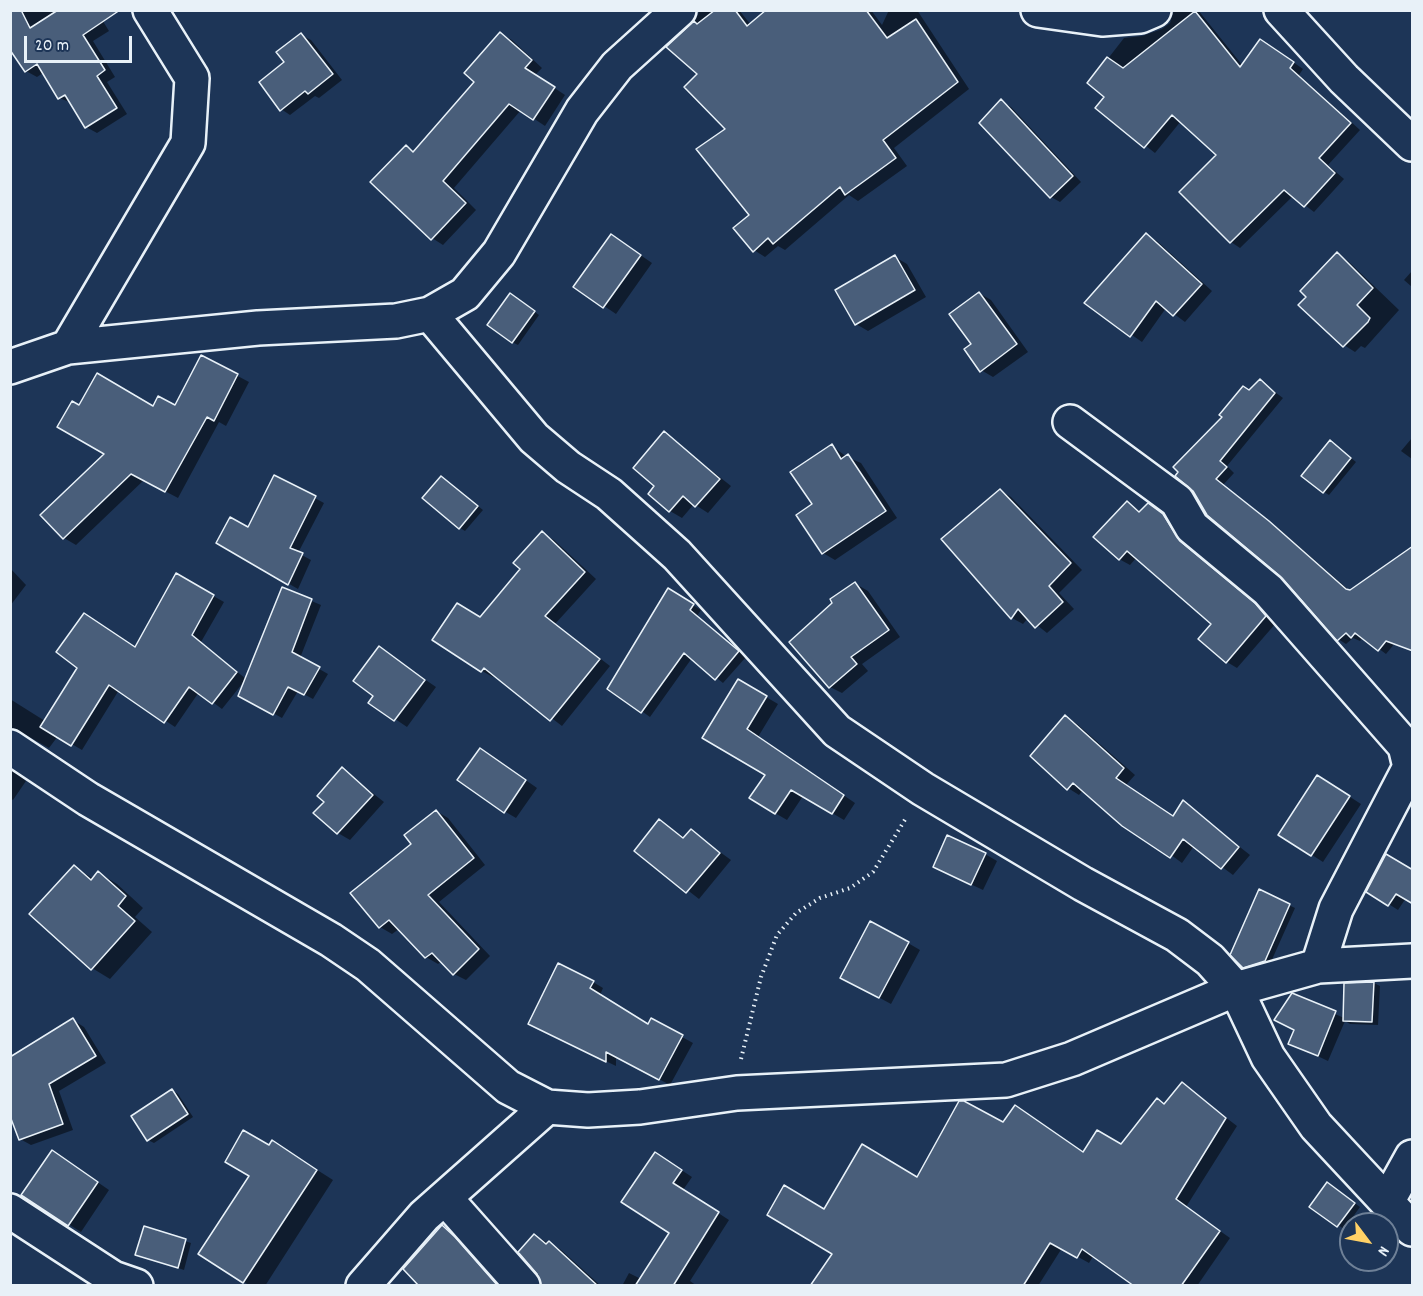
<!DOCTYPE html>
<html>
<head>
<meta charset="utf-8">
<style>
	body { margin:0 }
	#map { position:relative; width:1423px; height:1296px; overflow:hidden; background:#1d3557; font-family:Dekko,sans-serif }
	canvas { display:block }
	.frame { position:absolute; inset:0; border:12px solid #e8f1f8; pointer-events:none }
	.north { position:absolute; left:1339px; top:1212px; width:60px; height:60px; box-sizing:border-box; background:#1d3557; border:2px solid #6e8097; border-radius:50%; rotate:122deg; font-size:16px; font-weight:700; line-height:24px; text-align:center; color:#e8f1f8 }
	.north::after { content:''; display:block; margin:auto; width:21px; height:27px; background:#ffd166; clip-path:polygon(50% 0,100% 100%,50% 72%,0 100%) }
	.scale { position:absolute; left:24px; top:36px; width:108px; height:27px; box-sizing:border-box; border:3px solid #e8f1f8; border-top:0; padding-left:8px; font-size:18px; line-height:21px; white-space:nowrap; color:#e8f1f8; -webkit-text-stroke:4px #1d3557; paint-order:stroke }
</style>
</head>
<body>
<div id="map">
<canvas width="1423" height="1296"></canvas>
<div class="frame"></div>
<div class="north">N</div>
<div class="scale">20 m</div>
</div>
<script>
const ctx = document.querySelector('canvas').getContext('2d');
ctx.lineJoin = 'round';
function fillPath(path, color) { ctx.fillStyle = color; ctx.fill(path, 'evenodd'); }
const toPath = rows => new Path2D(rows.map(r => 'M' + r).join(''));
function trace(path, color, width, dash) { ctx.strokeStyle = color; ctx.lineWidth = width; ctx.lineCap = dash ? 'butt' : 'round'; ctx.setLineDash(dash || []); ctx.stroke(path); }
const shadow = toPath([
	[10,10,96,10,109,31,93,41,115,77,107,82,127,114,97,133,86,127,72,103,59,98,43,73,37,77,26,71],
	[700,10,739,10,751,25,768,10,871,10,882,25,889,10,917,10,969,89,894,148,907,166,858,201,849,195,785,250,778,246,765,257,754,250,751,216,727,129,699,74,693,25],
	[1174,10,1198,10,1243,66,1270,46,1303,69,1299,75,1360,130,1328,165,1344,179,1314,212,1293,196,1240,248,1231,242,1218,155,1181,121,1155,153,1097,108,1106,97,1089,83,1124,38,1142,36,1162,29,1170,23],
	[501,34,512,40,542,68,535,75,565,95,545,126,521,110,454,188,476,210,443,245,432,238,406,147,415,152,476,82],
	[301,35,311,40,342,80,319,98,315,96,290,115,281,109,286,63],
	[1001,101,1011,107,1081,182,1060,202,1051,197],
	[1146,235,1157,241,1212,291,1185,322,1166,308,1142,342,1086,303],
	[623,243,652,263,616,314,576,287],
	[1337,254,1348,261,1399,310,1365,348,1361,346,1355,352,1344,345],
	[895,257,907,264,926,297,868,331,856,324],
	[1412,271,1412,287,1404,280],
	[979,293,991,300,1028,352,993,377,981,370,973,345],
	[516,298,539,315,518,345,512,342],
	[202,357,249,382,226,426,219,422,178,498,144,480,76,545,64,538,106,453,79,407,176,407],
	[1260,381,1283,398,1227,466,1234,473,1223,485,1278,528,1350,591,1405,631,1386,654,1363,637,1360,641,1353,638,1346,644,1338,639,1283,577,1194,490,1250,391],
	[664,433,731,486,708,513,694,504,682,518,670,511,656,486],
	[1412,438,1412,459,1401,451],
	[832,446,847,457,861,463,897,518,835,560,823,553,814,505],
	[1336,446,1356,462,1329,495,1324,492],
	[275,477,324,503,298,553,311,560,298,589,218,543,248,529],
	[441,477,483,510,465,531,460,528],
	[1000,490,1011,497,1082,570,1059,593,1074,609,1047,633,1028,618,1023,624,1012,618],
	[1127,502,1141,512,1148,505,1173,522,1191,549,1276,623,1237,668,1227,662,1213,624,1137,557,1130,565,1119,559],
	[542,533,554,540,596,579,555,624,610,666,562,726,495,675,493,677,482,671,434,639,481,619,522,569],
	[10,568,26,585,10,606],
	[176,575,224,602,201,642,246,679,222,709,199,692,175,727,119,690,82,750,58,736,49,748,22,733,10,736,10,699,45,721,136,648],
	[856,584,868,591,900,637,862,664,868,671,842,693,830,687,834,603],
	[283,589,321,605,300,658,328,674,313,699,298,691,282,718,240,695],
	[668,590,701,610,697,616,746,657,723,683,692,658,650,717,609,688],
	[379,648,436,687,407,727,370,702,375,696],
	[739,681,778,704,758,737,855,803,844,820,803,796,787,820,775,813,767,774,705,737],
	[1066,717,1077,724,1135,775,1126,785,1174,817,1183,802,1250,855,1233,875,1194,846,1182,863,1083,790,1079,795,1068,788],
	[493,757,537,788,516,818,504,811],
	[10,768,26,781,13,800,10,798],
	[342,769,384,802,350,840,338,833],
	[1330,784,1361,804,1323,862,1312,855],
	[436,811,448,818,485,865,439,902,490,956,466,980,454,974,442,961,438,964,426,957,399,929,392,934,380,927,413,844],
	[660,821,685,838,691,831,731,860,699,899,636,850],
	[985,854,997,861,983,890,947,873],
	[1387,856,1406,898,1398,910,1368,891],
	[74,867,94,879,99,873,117,884,143,908,135,917,152,932,110,979,92,968],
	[1259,891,1295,908,1270,964,1248,969,1242,966],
	[908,943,920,950,891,1004,854,984],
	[593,982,603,988,600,995,649,1025,651,1020,693,1043,670,1085,616,1056,616,1066,541,1030],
	[1374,983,1380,986,1378,1025,1350,1024,1345,1021,1328,1061,1290,1043,1296,1030,1293,995,1344,1018,1346,985],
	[73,1020,84,1027,106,1063,59,1091,73,1130,31,1145,20,1139],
	[1182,1084,1237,1126,1186,1207,1230,1238,1197,1286,1137,1286,1094,1255,1089,1263,1062,1248,1038,1286,916,1286,834,1253,824,1211,918,1179,1003,1123,1084,1153,1121,1146,1158,1100,1165,1105],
	[173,1091,178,1094,193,1117,154,1143,148,1140],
	[270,1147,289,1152,333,1180,265,1286,250,1286,200,1253],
	[64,1159,109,1190,81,1232,46,1210],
	[666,1160,692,1177,683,1190,729,1220,690,1281,697,1286,622,1286,629,1273,641,1279,671,1233],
	[1333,1187,1360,1207,1344,1229,1311,1207],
	[145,1228,191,1243,184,1270,137,1254],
	[535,1236,560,1249,601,1286,542,1286]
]);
const building = toPath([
	[10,10,21,10,30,28,58,10,120,10,83,35,105,70,97,76,117,108,85,128,65,95,58,99,37,64,25,72,10,50,10,10],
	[715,10,735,10,747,26,766,10,866,10,887,38,916,19,958,82,883,140,896,158,845,195,840,187,773,244,768,238,753,252,733,228,749,215,696,149,725,129,684,87,697,74,666,47,694,21,697,24,715,10],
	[1195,11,1240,67,1260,39,1294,62,1290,68,1351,123,1319,158,1335,173,1304,207,1284,190,1230,243,1179,192,1216,155,1172,115,1144,148,1095,108,1104,97,1087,83,1107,57,1123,68,1195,11],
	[500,32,532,60,525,68,555,87,533,120,509,104,443,181,466,203,431,240,370,182,406,145,413,152,474,82,464,73,500,32],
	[301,33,333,74,308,94,305,91,280,111,259,82,284,62,276,52,301,33],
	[1001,99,1073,176,1050,198,979,123,1001,99],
	[1146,233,1202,284,1173,316,1156,301,1130,337,1084,303,1146,233],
	[611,234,641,255,603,308,573,287,611,234],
	[1337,252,1373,288,1357,305,1370,318,1368,322,1343,347,1298,305,1306,297,1300,291,1337,252],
	[895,255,915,290,855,325,835,290,895,255],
	[979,292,1017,344,980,372,964,349,971,344,949,314,979,292],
	[510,293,535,311,512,343,487,325,510,293],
	[201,355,238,374,214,421,207,417,165,492,131,474,63,539,40,515,104,454,57,427,72,401,79,405,97,373,153,406,158,396,175,405,201,355],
	[1260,379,1275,393,1220,461,1227,467,1216,479,1269,521,1346,589,1350,590,1413,546,1413,651,1386,641,1378,651,1355,633,1351,638,1346,633,1337,641,1282,578,1207,515,1193,491,1175,476,1178,472,1173,467,1222,417,1219,415,1243,386,1249,390,1260,379],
	[664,431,720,479,695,507,683,496,669,512,648,494,654,486,633,468,664,431],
	[1330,440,1351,458,1323,493,1301,476,1330,440],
	[832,444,841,459,848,454,886,511,822,554,796,515,812,504,790,472,832,444],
	[274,475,316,496,290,548,303,553,288,585,216,543,230,517,248,527,274,475],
	[441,476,478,506,459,529,422,498,441,476],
	[1000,489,1071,563,1049,586,1063,602,1035,628,1018,609,1011,619,941,539,1000,489],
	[1127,501,1139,512,1148,503,1163,514,1180,541,1255,603,1266,616,1226,663,1198,639,1211,624,1127,551,1119,560,1093,537,1127,501],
	[542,531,585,572,545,616,600,659,550,721,484,668,481,672,432,640,457,603,480,617,520,569,513,563,542,531],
	[176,573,214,595,192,635,237,672,212,704,189,687,164,723,109,685,71,746,40,727,77,668,56,652,84,613,135,647,176,573],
	[855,582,889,630,851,657,857,664,829,688,789,642,832,603,830,599,855,582],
	[282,587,312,599,292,652,320,667,304,695,288,687,273,715,238,696,282,587],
	[668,588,694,604,690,610,739,651,715,680,684,653,641,713,607,689,668,588],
	[379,646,425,680,394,721,368,703,373,696,353,681,379,646],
	[738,679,767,696,747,729,844,795,832,814,791,790,775,814,749,798,765,775,702,738,738,679],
	[1065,715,1124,768,1116,778,1173,816,1183,800,1239,847,1221,869,1183,839,1170,858,1122,826,1073,783,1067,790,1030,756,1065,715],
	[480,748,526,780,504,813,457,780,480,748],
	[342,767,373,795,337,834,313,813,324,802,317,796,342,767],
	[1317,775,1350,796,1311,856,1278,835,1317,775],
	[436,810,474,858,428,895,479,949,453,975,432,953,425,958,389,920,379,928,350,893,411,844,404,835,436,810],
	[659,819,683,838,691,829,720,853,686,893,634,851,659,819],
	[947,835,986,853,971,885,933,867,947,835],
	[1386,854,1413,870,1413,904,1396,894,1388,906,1366,892,1386,854],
	[74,865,91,880,98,871,126,896,118,906,135,921,91,970,29,914,74,865],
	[1259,889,1290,904,1265,961,1243,968,1230,955,1259,889],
	[870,921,909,942,879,998,840,978,870,921],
	[558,963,594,981,590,988,648,1024,651,1018,683,1035,659,1080,606,1052,606,1062,528,1024,558,963],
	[1374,982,1372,1022,1343,1021,1344,983,1374,982],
	[1292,993,1336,1011,1318,1056,1288,1044,1294,1030,1274,1020,1292,993],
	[73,1018,96,1056,49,1084,63,1124,19,1140,10,1116,10,1057,73,1018],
	[1182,1082,1226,1118,1176,1199,1220,1231,1181,1286,1134,1286,1082,1249,1077,1258,1050,1243,1023,1286,810,1286,832,1254,767,1215,784,1185,824,1209,862,1144,917,1177,959,1101,964,1101,1003,1122,1015,1105,1083,1152,1097,1130,1121,1144,1157,1098,1164,1104,1182,1082],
	[172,1089,188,1114,147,1141,131,1116,172,1089],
	[243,1130,269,1145,272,1140,317,1170,243,1283,198,1254,249,1176,225,1162,243,1130],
	[52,1150,98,1182,68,1226,21,1195,52,1150],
	[655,1152,682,1170,673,1183,719,1212,673,1286,635,1286,669,1233,621,1202,655,1152],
	[1327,1182,1355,1203,1337,1227,1309,1207,1327,1182],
	[442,1225,455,1237,498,1286,419,1286,403,1269,442,1225],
	[144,1226,186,1239,178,1268,135,1255,144,1226],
	[534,1234,546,1244,549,1241,598,1286,541,1286,537,1274,518,1252,534,1234]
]);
const path = toPath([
	[741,1059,761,977,777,935,796,913,820,898,850,888,873,872,906,818]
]);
const minor = toPath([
	[1038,10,1102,19,1140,16,1154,10],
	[1281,10,1344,79,1412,144],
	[430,314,534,438,568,467,609,494,677,555,837,731,923,789,1083,884,1177,935,1210,960,1236,989,1268,1057,1316,1126,1412,1229],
	[68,347,188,143,192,78,150,10],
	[10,367,68,347,258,328,396,321,430,314,465,294,499,253,582,111,617,66,679,10],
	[1070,422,1177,501,1192,527,1268,590,1405,746,1410,767,1336,909,1318,966],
	[10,747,88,799,331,940,368,965,508,1087,547,1107,588,1110,640,1107,737,1093,1006,1080,1072,1059,1236,989,1318,966,1412,961],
	[445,1198,523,1286],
	[1387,1202,1412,1157],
	[10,1211,113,1278,136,1286],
	[363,1286,424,1216,547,1107]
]);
fillPath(shadow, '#0007');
fillPath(building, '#495e7a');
trace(building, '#e8f1f8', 1.5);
trace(minor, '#e8f1f8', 38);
trace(path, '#e8f1f8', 4, [1.5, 4.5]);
trace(minor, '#1d3557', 33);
</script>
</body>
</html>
